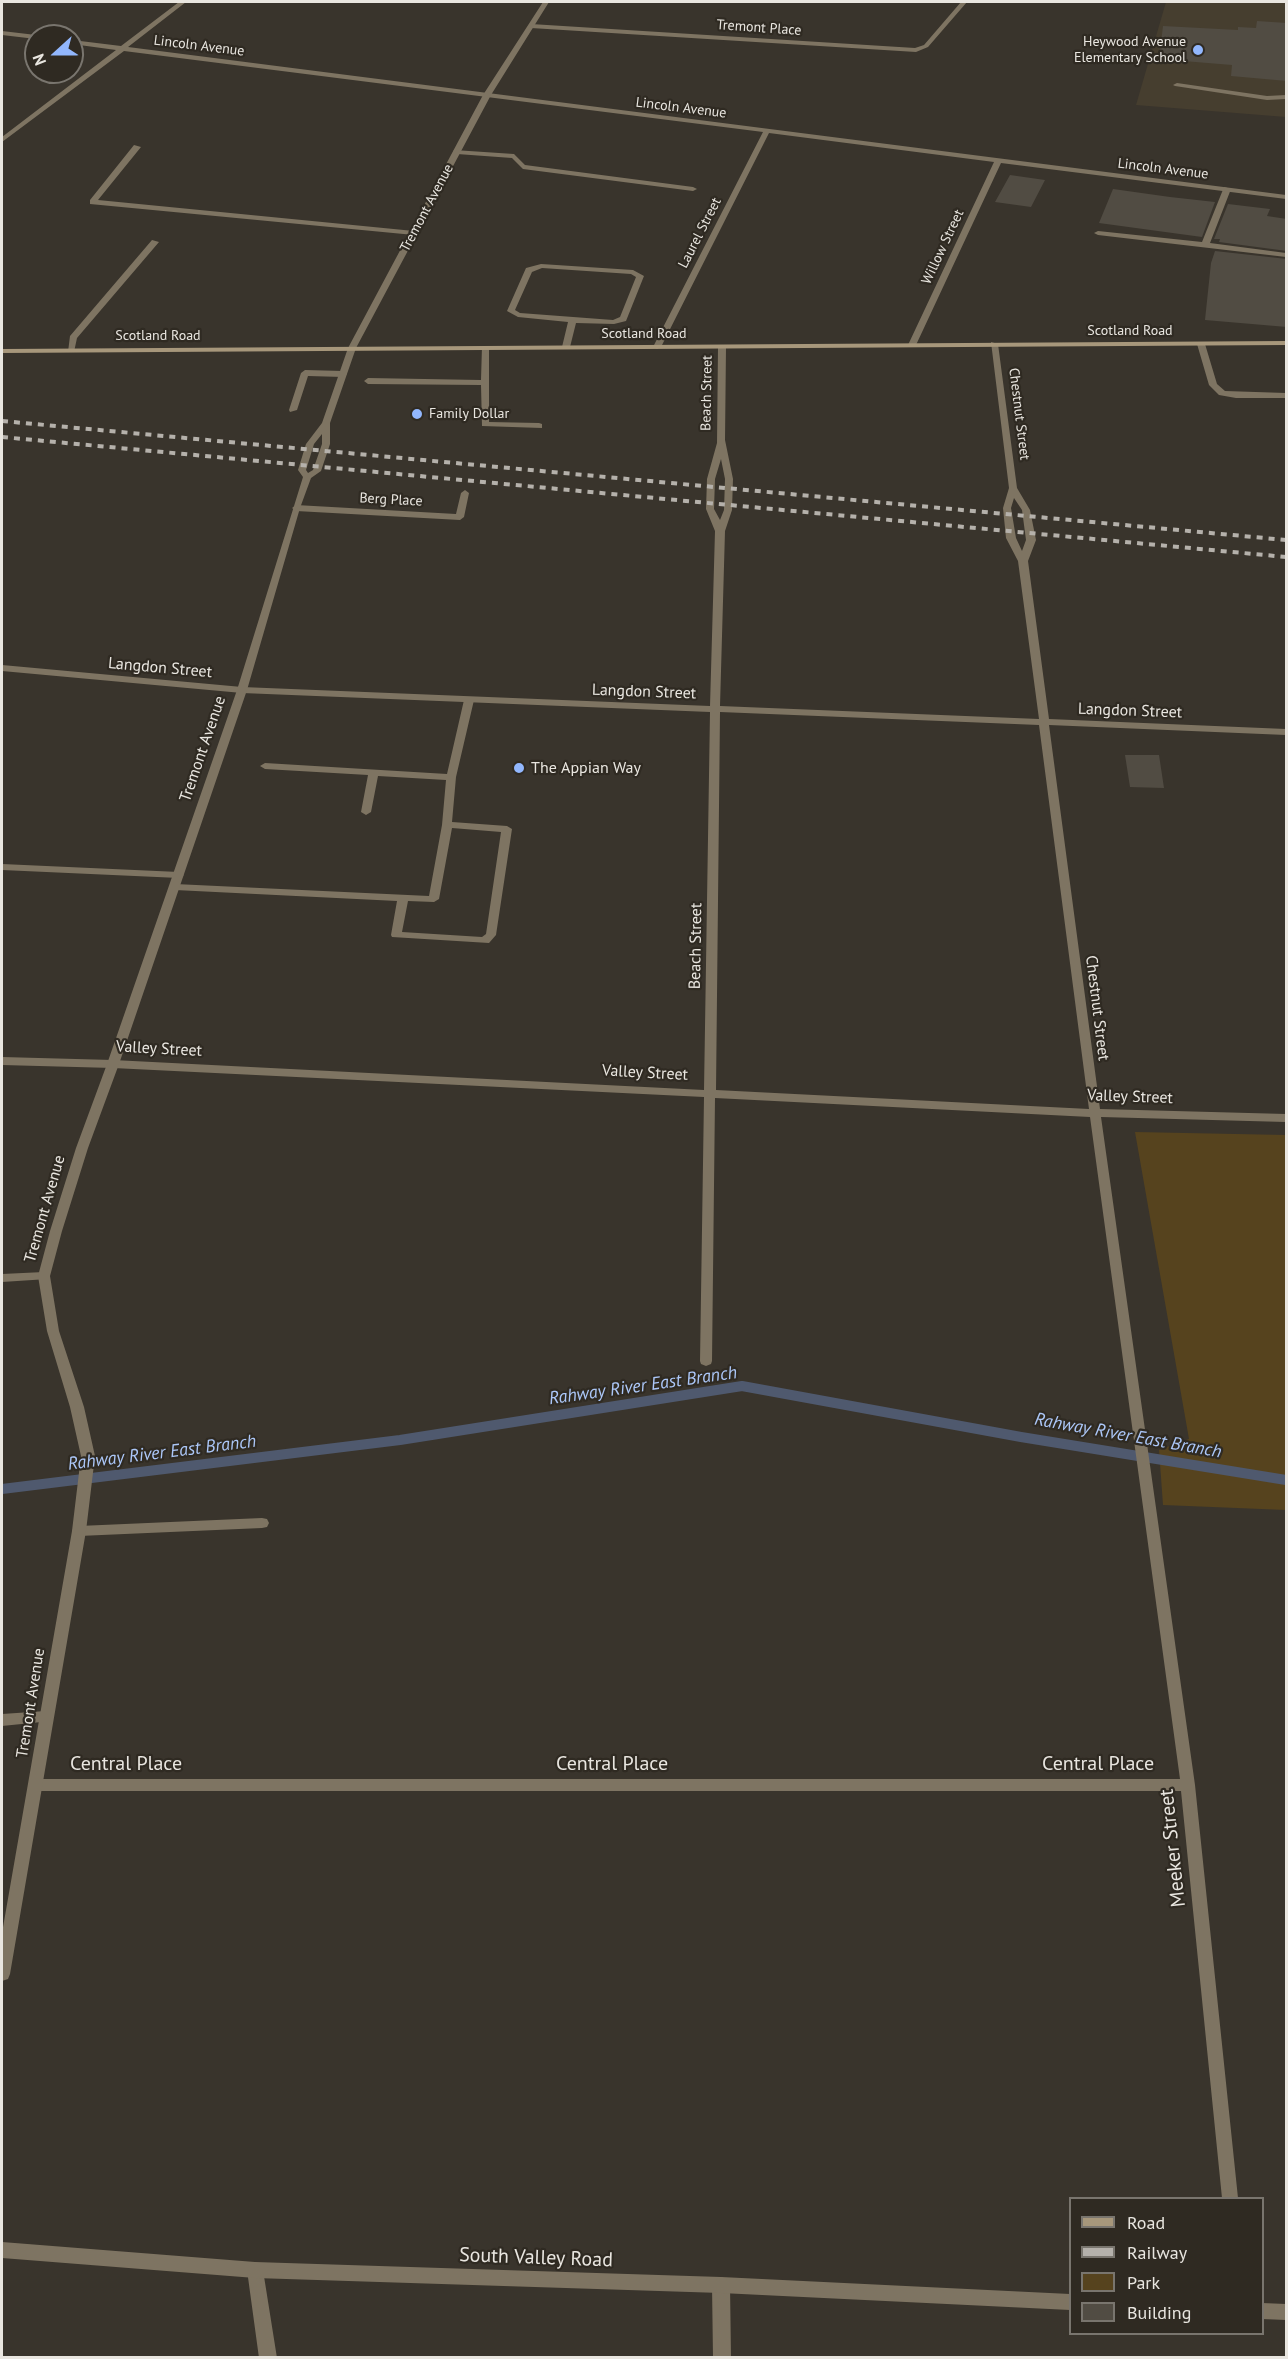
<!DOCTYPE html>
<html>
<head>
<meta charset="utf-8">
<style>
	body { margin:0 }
	#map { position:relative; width:1288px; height:2359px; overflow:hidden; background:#39342c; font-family:"PT Sans",sans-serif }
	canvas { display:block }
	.frame { position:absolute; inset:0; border:3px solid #e9e6e0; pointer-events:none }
	.legend { position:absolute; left:1069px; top:2197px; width:195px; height:138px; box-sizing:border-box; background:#2f2a22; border:2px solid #79756e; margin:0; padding:8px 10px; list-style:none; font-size:18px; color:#e9e6e0 }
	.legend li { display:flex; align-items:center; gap:12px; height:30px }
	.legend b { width:30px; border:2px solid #79756e }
	.north { position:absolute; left:24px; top:24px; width:60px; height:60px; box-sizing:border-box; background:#2f2a22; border:2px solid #79756e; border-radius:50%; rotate:249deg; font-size:16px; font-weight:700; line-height:24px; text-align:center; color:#e9e6e0 }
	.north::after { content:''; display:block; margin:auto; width:21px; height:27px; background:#92b7fd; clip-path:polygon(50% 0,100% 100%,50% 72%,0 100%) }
</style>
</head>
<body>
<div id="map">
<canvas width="1288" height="2359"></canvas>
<div class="frame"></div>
<ul class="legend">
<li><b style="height:8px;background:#a7977b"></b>Road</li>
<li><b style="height:8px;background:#b5b1ab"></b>Railway</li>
<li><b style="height:16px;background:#56431e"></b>Park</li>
<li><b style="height:16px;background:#514c43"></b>Building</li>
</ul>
<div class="north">N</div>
</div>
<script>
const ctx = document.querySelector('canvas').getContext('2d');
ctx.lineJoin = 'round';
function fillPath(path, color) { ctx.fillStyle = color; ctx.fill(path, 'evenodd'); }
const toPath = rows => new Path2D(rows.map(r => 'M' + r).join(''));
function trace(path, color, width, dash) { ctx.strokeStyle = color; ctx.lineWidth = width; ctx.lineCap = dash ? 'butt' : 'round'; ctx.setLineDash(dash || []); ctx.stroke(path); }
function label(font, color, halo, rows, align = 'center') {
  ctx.font = font + ' "PT Sans",sans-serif'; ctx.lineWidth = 4.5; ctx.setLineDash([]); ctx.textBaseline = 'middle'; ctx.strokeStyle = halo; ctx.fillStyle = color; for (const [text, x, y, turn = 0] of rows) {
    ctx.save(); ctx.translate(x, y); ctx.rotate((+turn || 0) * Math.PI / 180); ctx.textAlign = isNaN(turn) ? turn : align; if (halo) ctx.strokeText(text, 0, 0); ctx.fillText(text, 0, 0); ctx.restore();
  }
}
const built = toPath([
	[1166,2,1286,2,1286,117,1136,105]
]);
const green = toPath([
	[1135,1132,1286,1135,1286,1510,1163,1505,1159,1450,1189,1439]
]);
const stream = toPath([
	[2,1489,400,1440,742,1386,1021,1437,1286,1480]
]);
const building = toPath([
	[1257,21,1287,23,1287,81,1231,76,1232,65,1159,59,1163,26,1238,30,1238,27,1256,28],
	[1010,175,1045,180,1031,207,995,202],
	[1113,189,1170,197,1215,202,1202,237,1099,223],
	[1228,204,1270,209,1267,216,1287,219,1287,251,1219,242,1220,239,1214,239],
	[1215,251,1287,259,1287,327,1205,320,1211,263],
	[1125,755,1159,755,1164,788,1130,787]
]);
const service = toPath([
	[1177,83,1267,96,1286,95,1286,99,1267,100,1175,86,1173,85,1177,83],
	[134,145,141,147,98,200,414,231,418,233,414,235,90,204,90,200,134,145],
	[454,150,514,154,525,165,693,187,697,189,693,191,523,169,512,158,457,154,453,152,454,150],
	[1224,187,1231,189,1210,243,1286,253,1286,257,1098,235,1094,233,1098,231,1202,242,1224,187],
	[152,240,159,242,77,338,74,352,68,352,70,336,152,240],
	[541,264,633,270,644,276,626,321,614,324,576,323,570,347,566,349,562,347,568,322,518,317,507,311,526,268,541,264],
	[542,268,631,274,636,277,620,317,613,320,520,313,515,310,532,272,542,268],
	[1198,342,1205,344,1217,384,1225,391,1286,393,1286,398,1236,398,1219,395,1209,385,1197,344,1198,342],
	[482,346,489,348,489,422,539,423,542,424,542,428,482,426,481,385,368,384,364,381,368,378,481,380,482,346],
	[305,370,343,371,347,374,343,377,308,376,297,410,290,412,289,410,301,373,305,370],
	[469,697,474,700,456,777,452,822,507,826,512,829,496,935,489,943,392,937,391,935,397,901,175,890,170,887,175,884,429,896,442,825,446,780,378,776,371,812,366,815,361,812,368,775,265,769,260,766,265,763,447,774,464,700,469,697],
	[452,828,501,832,486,934,482,937,402,932,408,901,434,902,439,899,452,828],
	[2,864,179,872,184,875,179,878,2,870,2,864],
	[44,1272,48,1273,50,1276,48,1279,2,1282,2,1274,44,1272],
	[262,1518,267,1519,269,1523,267,1527,262,1528,79,1536,74,1535,72,1531,74,1527,79,1526,262,1518]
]);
const minor = toPath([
	[179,2,186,2,128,47,1286,195,1286,199,1001,163,916,345,912,347,908,345,994,162,769,133,661,347,657,349,653,347,763,132,124,51,2,142,2,137,116,50,72,44,72,40,121,46,179,2],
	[961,2,967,2,928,47,916,52,531,28,528,26,531,24,915,48,924,45,961,2],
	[2,31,36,35,39,36,36,36,36,39,2,35,2,31],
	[991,342,998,344,1017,488,1030,510,1036,540,1028,561,1049,719,1286,729,1286,735,1049,725,1100,1109,1286,1114,1286,1122,1101,1117,1195,1785,1238,2198,1222,2198,1181,1791,35,1791,30,1789,28,1785,30,1781,35,1779,1180,1779,1090,1117,715,1098,712,1361,711,1364,706,1366,701,1364,700,1361,704,1097,113,1068,2,1065,2,1057,113,1060,704,1090,710,712,242,693,2,671,2,665,242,687,710,706,715,531,706,509,707,479,717,443,718,347,722,345,726,347,725,440,733,479,732,510,725,531,720,706,1039,719,1018,561,1006,538,1003,508,1009,488,991,342],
	[721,459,725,479,724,510,720,520,714,509,715,479,721,459],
	[1014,498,1022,510,1026,540,1022,551,1016,538,1011,508,1014,498],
	[720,712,1039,725,1089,1109,716,1090,720,712],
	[465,490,469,493,464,517,460,520,296,511,292,508,296,505,456,514,461,493,465,490],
	[46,1711,51,1713,53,1717,51,1721,2,1726,2,1714,46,1711],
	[255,2262,261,2264,263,2270,277,2358,259,2358,247,2270,249,2264,255,2262],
	[721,2277,727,2279,730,2285,731,2358,713,2358,712,2285,715,2279,721,2277]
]);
const tertiary = toPath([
	[543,2,549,2,491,95,356,348,330,423,330,444,321,471,311,478,300,508,247,690,119,1064,88,1148,62,1231,50,1276,59,1331,84,1407,95,1456,86,1531,10,1974,8,1979,2,1981,2,1933,72,1531,81,1456,70,1407,47,1331,38,1276,50,1231,76,1148,107,1064,237,690,303,477,298,470,306,444,322,423,348,348,483,95,543,2],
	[322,434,322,444,313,470,308,473,306,470,314,444,322,434],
	[2,2242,255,2262,721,2277,1070,2294,1070,2310,721,2293,255,2278,2,2258,2,2242],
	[1262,2303,1286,2304,1286,2320,1262,2319,1262,2303]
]);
const secondary = toPath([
	[1286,341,1286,345,2,353,2,349,1286,341]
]);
const rail = toPath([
	[2,421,1286,540],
	[2,437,1286,557]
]);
const markers = [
	[1198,50,6,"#92b7fd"],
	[417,414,6,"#92b7fd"],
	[519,768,6,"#92b7fd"]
];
const farStreetnames = [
	["Tremont Place",759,28,4],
	["Lincoln Avenue",199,46,7],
	["Lincoln Avenue",681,108,7],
	["Lincoln Avenue",1163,169,7],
	["Tremont Avenue",427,208,-62],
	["Laurel Street",700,233,-63],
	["Willow Street",943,247,-65],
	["Scotland Road",1130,331],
	["Scotland Road",644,334],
	["Scotland Road",158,336],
	["Beach Street",707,393,-89],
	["Chestnut Street",1019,414,83],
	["Berg Place",391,500,3]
];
const farPoinames = [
	["Heywood Avenue",1186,42],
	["Elementary School",1186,58],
	["Family Dollar",429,414,"left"]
];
const streetNames = [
	["Langdon Street",160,668,5],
	["Langdon Street",644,692,2],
	["Langdon Street",1130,711,2],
	["Tremont Avenue",203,749,-71],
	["Beach Street",696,946,-89],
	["Chestnut Street",1097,1008,83],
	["Valley Street",159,1049,3],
	["Valley Street",645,1073,3],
	["Valley Street",1130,1097,2],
	["Tremont Avenue",45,1209,-74],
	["Tremont Avenue",31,1703,-81]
];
const poiNames = [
	["The Appian Way",531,768]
];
const waterNames = [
	["Rahway River East Branch",643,1386,-8],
	["Rahway River East Branch",1128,1436,10],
	["Rahway River East Branch",162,1453,-7]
];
const nearStreetnames = [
	["Central Place",126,1764],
	["Central Place",612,1764],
	["Central Place",1098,1764],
	["Meeker Street",1173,1848,-96],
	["South Valley Road",536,2258,2]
];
fillPath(built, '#463e2f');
fillPath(green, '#56431e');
trace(stream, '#4f596e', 10);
fillPath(building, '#514c43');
fillPath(service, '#7e7462');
fillPath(minor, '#7e7462');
fillPath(tertiary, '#7e7462');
fillPath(secondary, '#a7977b');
trace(rail, '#b5b1ab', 4, [6, 6]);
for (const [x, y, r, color] of markers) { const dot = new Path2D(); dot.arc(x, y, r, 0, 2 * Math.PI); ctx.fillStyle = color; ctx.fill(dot); trace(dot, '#2f2a22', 2); }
label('14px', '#e9e6e0', '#2f2a22', farStreetnames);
label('14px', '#e9e6e0', '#2f2a22', farPoinames, 'right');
label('16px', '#e9e6e0', '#2f2a22', streetNames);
label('16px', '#e9e6e0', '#2f2a22', poiNames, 'left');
label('italic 18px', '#acc7f8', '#2f2a22', waterNames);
label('20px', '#e9e6e0', '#2f2a22', nearStreetnames);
</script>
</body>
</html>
